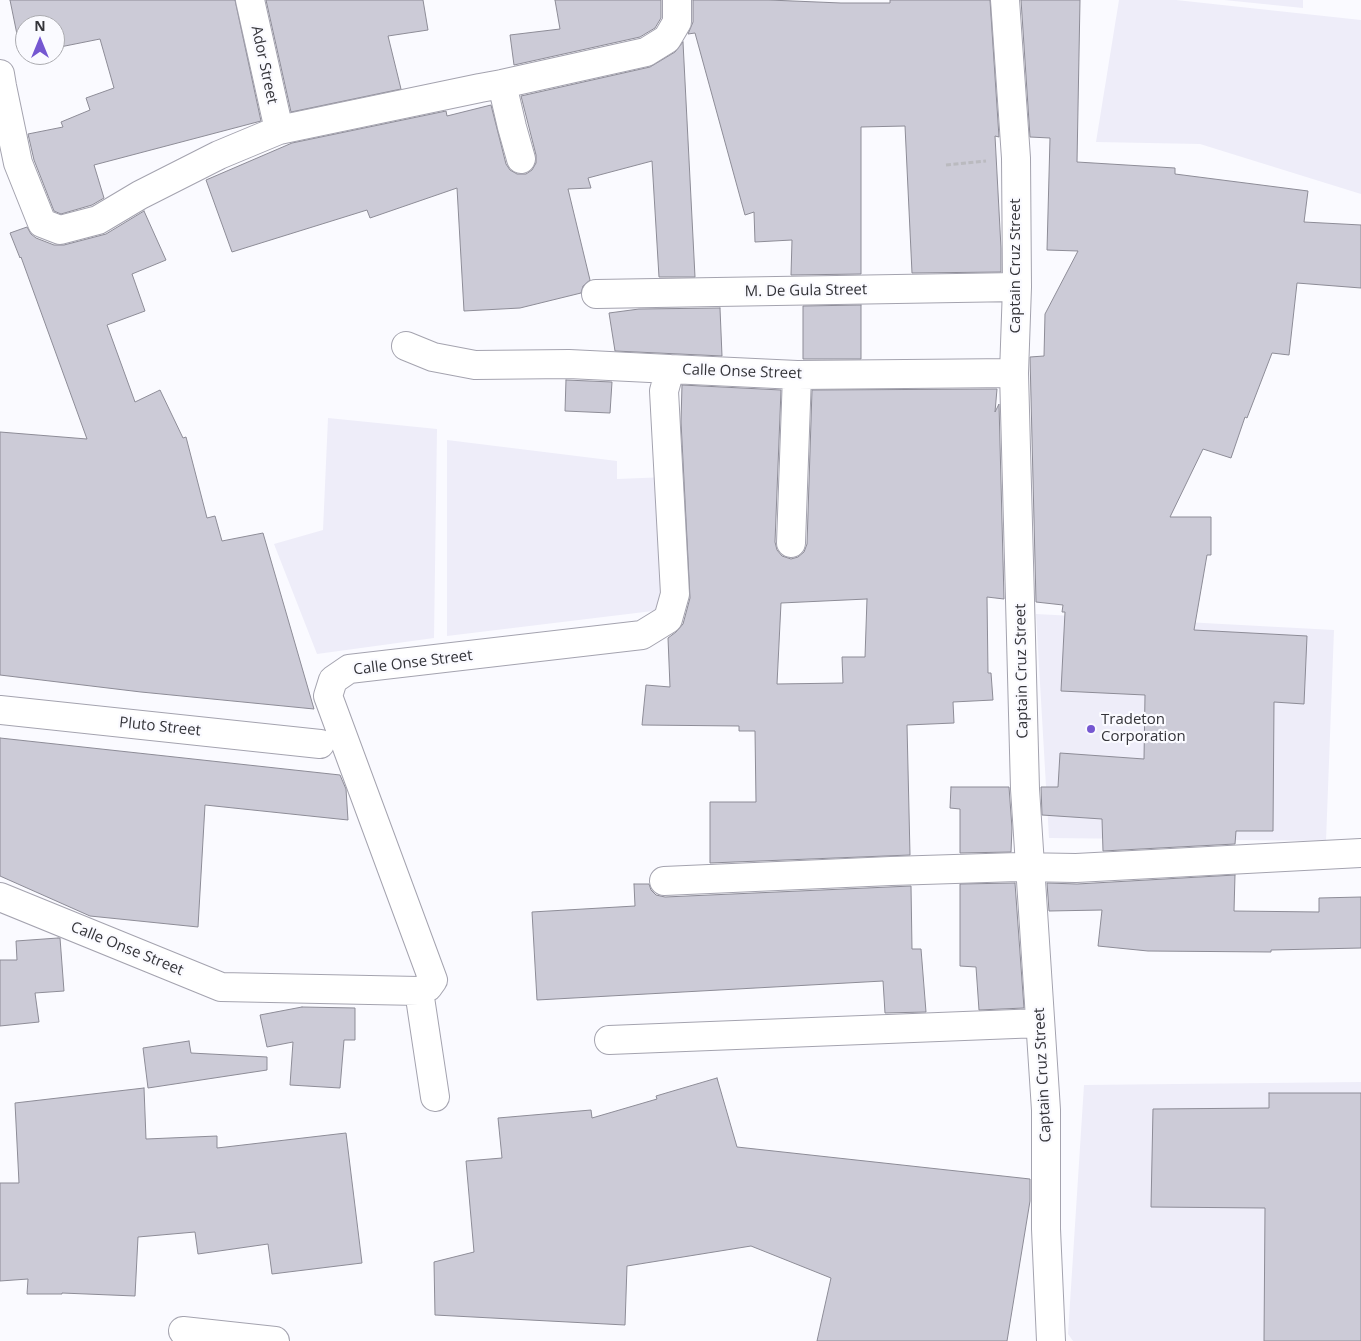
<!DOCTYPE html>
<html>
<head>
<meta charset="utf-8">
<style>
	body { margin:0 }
	#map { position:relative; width:1361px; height:1341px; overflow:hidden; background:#fafaff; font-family:"Open Sans",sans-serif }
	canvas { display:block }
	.north { position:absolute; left:15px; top:15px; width:50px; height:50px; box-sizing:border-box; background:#fafaff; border:1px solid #ababb0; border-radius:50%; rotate:0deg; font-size:14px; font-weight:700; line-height:20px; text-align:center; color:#343439 }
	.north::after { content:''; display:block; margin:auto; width:18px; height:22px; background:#7557d1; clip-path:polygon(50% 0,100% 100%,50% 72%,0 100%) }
</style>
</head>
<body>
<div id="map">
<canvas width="1361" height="1341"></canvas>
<div class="north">N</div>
</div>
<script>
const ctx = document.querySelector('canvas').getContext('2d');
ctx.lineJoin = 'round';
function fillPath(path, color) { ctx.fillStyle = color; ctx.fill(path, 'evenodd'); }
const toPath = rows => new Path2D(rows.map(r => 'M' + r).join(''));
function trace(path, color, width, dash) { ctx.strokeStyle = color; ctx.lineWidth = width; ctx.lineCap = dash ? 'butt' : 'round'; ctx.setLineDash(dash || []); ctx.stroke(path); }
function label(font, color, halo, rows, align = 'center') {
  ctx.font = font + ' "Open Sans",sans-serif'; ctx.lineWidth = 4.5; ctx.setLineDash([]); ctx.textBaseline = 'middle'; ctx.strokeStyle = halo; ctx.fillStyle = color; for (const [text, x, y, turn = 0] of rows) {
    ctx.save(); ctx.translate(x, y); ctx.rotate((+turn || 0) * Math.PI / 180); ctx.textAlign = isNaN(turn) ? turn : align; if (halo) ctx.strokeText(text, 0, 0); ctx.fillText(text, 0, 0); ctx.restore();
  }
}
const built = toPath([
	[1119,0,1176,0,1361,20,1361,194,1200,144,1096,142],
	[1224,0,1303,0,1303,8],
	[328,418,437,429,434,638,317,654,274,544,323,530],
	[447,440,617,461,617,479,667,477,661,610,447,636],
	[1036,614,1334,630,1326,841,1049,838],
	[1361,1082,1361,1341,1073,1341,1068,1334,1084,1085]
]);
const building = toPath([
	[10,0,235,0,261,121,94,165,104,198,92,205,61,214,54,211,34,160,28,134,63,127,61,122,90,110,86,98,114,88,100,39,55,48,55,25,25,25,25,53,21,54,10,0],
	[266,0,423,0,428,30,388,36,401,89,291,112,266,0],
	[555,0,661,0,661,18,655,28,640,37,514,65,510,35,560,29,555,0],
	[693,0,769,0,841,3,890,3,890,0,990,0,999,137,995,136,1001,248,1001,272,912,273,905,126,861,127,861,274,791,275,792,240,755,242,754,212,745,215,695,33,688,34,693,22,693,0],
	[1021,0,1080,0,1077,162,1175,168,1175,174,1308,191,1304,222,1361,225,1361,288,1297,283,1289,355,1272,353,1247,418,1245,417,1231,458,1203,449,1170,517,1211,517,1211,555,1207,555,1194,630,1307,636,1304,704,1274,702,1273,831,1236,831,1235,844,1103,851,1102,819,1042,815,1041,787,1058,787,1060,753,1144,759,1145,695,1061,691,1065,612,1062,612,1063,605,1036,602,1030,357,1044,356,1045,314,1078,251,1047,250,1050,138,1030,137,1021,0],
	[683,42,695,277,659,277,652,161,588,178,591,188,568,189,590,280,583,286,581,293,520,308,464,311,457,188,370,218,367,210,232,252,206,180,292,143,446,111,447,116,491,105,506,164,510,170,517,174,526,174,532,170,536,163,536,155,521,96,650,67,675,52,683,42],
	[144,211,166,260,132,274,145,311,107,325,135,402,160,390,183,438,186,437,207,518,215,516,222,541,263,533,314,709,141,692,0,675,0,432,87,439,21,257,20,258,10,233,27,227,31,234,36,238,54,245,64,245,106,234,144,211],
	[861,305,861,359,803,359,803,306,861,305],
	[720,308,722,356,615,351,609,313,639,309,720,308],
	[566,380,612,382,610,413,565,411,566,380],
	[682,385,781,390,775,542,777,550,782,556,791,559,798,557,804,552,807,544,812,390,997,389,995,412,999,404,1004,599,987,597,988,673,991,673,993,700,953,702,954,723,907,725,910,855,710,863,710,802,756,802,755,731,739,731,739,726,642,725,646,685,670,687,668,638,676,632,683,624,690,598,681,422,682,385],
	[867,599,865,657,842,657,843,683,777,684,781,603,867,599],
	[0,738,340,775,346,789,348,820,205,805,198,927,90,916,0,876,0,738],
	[951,787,1009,787,1012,828,1011,852,960,853,960,809,950,808,951,787],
	[1235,875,1234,911,1319,912,1319,898,1361,897,1361,948,1271,950,1271,952,1148,951,1098,946,1102,910,1049,911,1047,883,1077,884,1235,875],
	[1015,883,1024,1008,979,1010,976,967,960,966,960,884,1015,883],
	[634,884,649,884,651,890,656,895,665,897,911,886,912,949,921,949,926,1012,885,1013,883,981,537,1000,532,912,635,906,634,884],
	[58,938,60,938,64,991,35,993,39,1022,0,1026,0,960,17,960,16,941,58,938],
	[302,1007,355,1008,355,1040,344,1040,340,1088,290,1085,293,1042,267,1047,260,1015,302,1007],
	[189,1041,191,1053,267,1057,267,1070,148,1088,143,1048,189,1041],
	[717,1078,737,1147,1030,1179,1030,1201,1007,1341,817,1341,831,1278,751,1246,627,1266,625,1325,435,1315,434,1262,474,1252,466,1161,502,1158,498,1118,591,1110,592,1118,657,1099,656,1096,717,1078],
	[144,1088,146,1139,217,1136,217,1148,346,1133,362,1263,272,1274,268,1244,198,1254,195,1232,138,1237,135,1296,62,1293,62,1294,27,1294,28,1279,0,1281,0,1183,19,1183,15,1103,144,1088],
	[1269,1093,1361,1093,1361,1341,1264,1341,1265,1208,1151,1207,1153,1109,1269,1108,1269,1093]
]);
const path = toPath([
	[946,165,986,161]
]);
const minor = toPath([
	[250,0,279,130],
	[1005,0,1016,158,1017,287,1014,373,1025,789,1046,1110,1046,1229,1051,1341],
	[0,74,2,86,18,163,42,223,60,230,98,220,140,195,219,155,279,130,480,88,502,84,646,52,667,39,677,22,677,0],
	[502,84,512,127,521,159],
	[596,294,1017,287],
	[406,346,433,357,475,365,569,364,670,369],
	[791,543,797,375],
	[0,710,320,744],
	[664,881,891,871,1018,867,1076,868,1361,853],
	[0,897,221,987,419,991,428,987,433,980,328,696,333,680,349,669,642,635,668,619,675,594,664,391,670,369,797,375,1014,373],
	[419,991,435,1097],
	[609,1040,1040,1023],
	[183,1331,275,1341]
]);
const markers = [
	[1091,729,5,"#7557d1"]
];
const streetNames = [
	["Ador Street",264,65,78],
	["Captain Cruz Street",1016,266,-90],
	["M. De Gula Street",806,291,-1],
	["Calle Onse Street",742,372,2],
	["Calle Onse Street",413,663,-7],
	["Captain Cruz Street",1022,671,-91],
	["Pluto Street",160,727,6],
	["Calle Onse Street",127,949,22],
	["Captain Cruz Street",1043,1075,-93]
];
const poiNames = [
	["Tradeton",1101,720],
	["Corporation",1101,737]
];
fillPath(built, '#eeedf9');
fillPath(building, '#cccbd7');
trace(building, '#8d8c97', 1);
trace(minor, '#a4a3af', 30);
trace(path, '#bababf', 3, [5, 2.5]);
trace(minor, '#fff', 28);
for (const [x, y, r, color] of markers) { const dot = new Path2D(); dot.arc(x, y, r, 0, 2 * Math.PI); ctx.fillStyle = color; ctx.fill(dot); trace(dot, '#fafaff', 2); }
label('15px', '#343439', '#fafaff', streetNames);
label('15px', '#343439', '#fafaff', poiNames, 'left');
</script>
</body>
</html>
